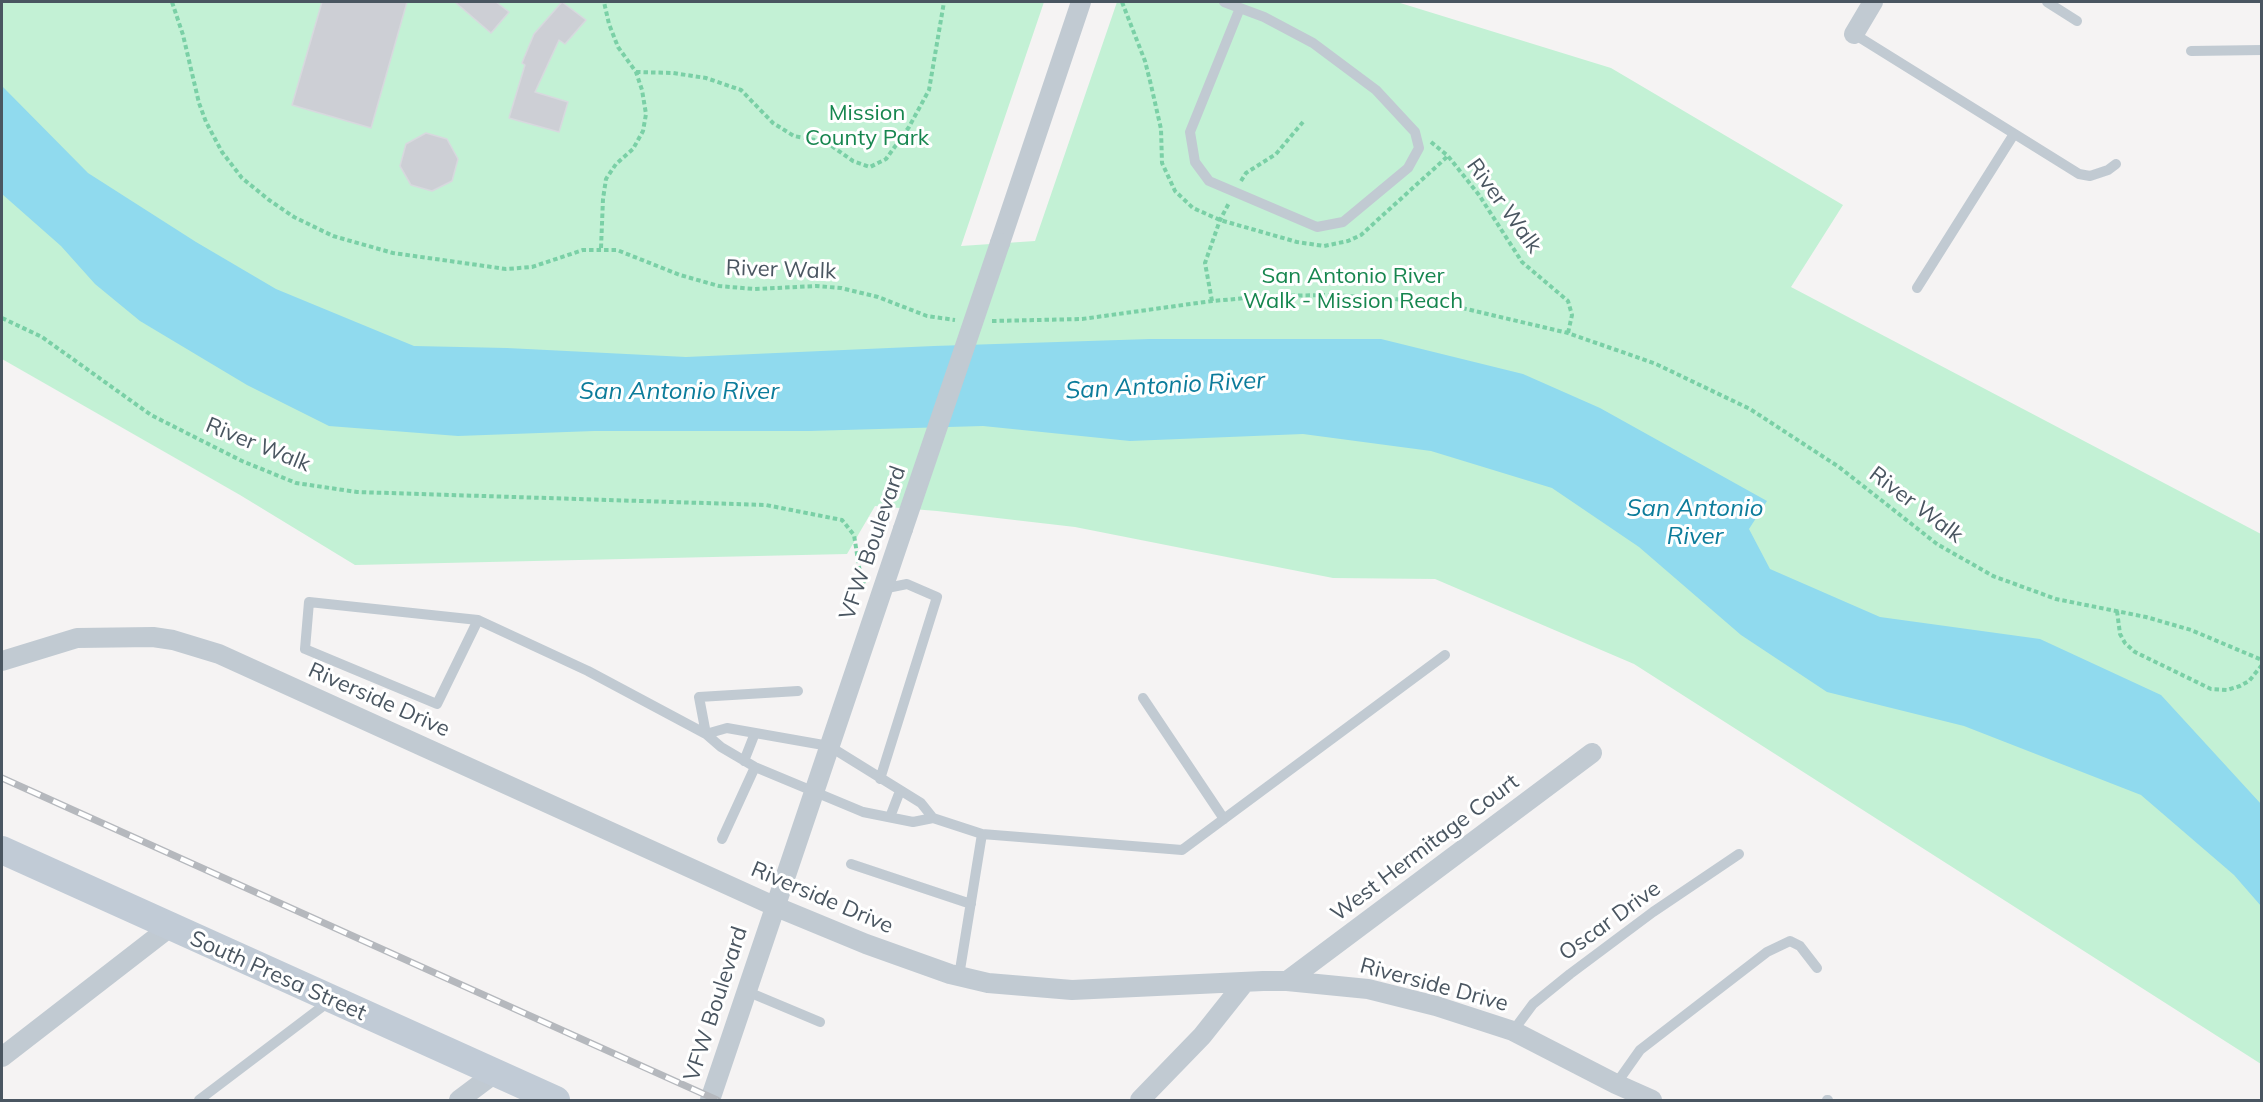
<!DOCTYPE html>
<html>
<head>
<meta charset="utf-8">
<style>
	body { margin:0 }
	#map { position:relative; width:2263px; height:1102px; overflow:hidden; background:#f5f3f3; font-family:Mulish,sans-serif }
	canvas { display:block }
	.frame { position:absolute; inset:0; border:3px solid #4a5661; pointer-events:none }
</style>
</head>
<body>
<div id="map">
<canvas width="2263" height="1102"></canvas>
<div class="frame"></div>
</div>
<script>
const ctx = document.querySelector('canvas').getContext('2d');
ctx.lineJoin = 'round';
function fillPath(path, color) { ctx.fillStyle = color; ctx.fill(path, 'evenodd'); }
const toPath = rows => new Path2D(rows.map(r => 'M' + r).join(''));
function trace(path, color, width, dash) { ctx.strokeStyle = color; ctx.lineWidth = width; ctx.lineCap = dash ? 'butt' : 'round'; ctx.setLineDash(dash || []); ctx.stroke(path); }
function label(font, color, halo, rows, align = 'center') {
  ctx.font = font + ' Mulish,sans-serif'; ctx.lineWidth = 6; ctx.setLineDash([]); ctx.textBaseline = 'middle'; ctx.strokeStyle = halo; ctx.fillStyle = color; for (const [text, x, y, turn = 0] of rows) {
    ctx.save(); ctx.translate(x, y); ctx.rotate((+turn || 0) * Math.PI / 180); ctx.textAlign = isNaN(turn) ? turn : align; if (halo) ctx.strokeText(text, 0, 0); ctx.fillText(text, 0, 0); ctx.restore();
  }
}
const green = toPath([
	[2,2,1044,2,961,246,1035,241,1117,2,1397,2,1611,68,1843,205,1791,287,2261,534,2261,1064,1634,664,1435,579,1333,578,1075,527,937,511,875,506,847,554,355,565,240,495,2,359]
]);
const water = toPath([
	[2,86,88,173,196,242,276,289,414,346,507,348,686,357,934,346,1150,339,1381,339,1523,374,1600,408,1767,501,1749,529,1770,569,1880,617,2040,639,2161,695,2261,804,2261,906,2234,875,2141,795,1964,726,1827,692,1741,635,1639,547,1552,488,1431,451,1303,434,1130,441,983,426,809,431,594,431,458,436,329,426,247,385,140,321,95,284,61,246,2,194]
]);
const building = toPath([
	[322,2,407,2,371,128,292,105,322,2],
	[455,2,496,2,509,12,491,33,455,2],
	[562,2,586,20,565,44,559,40,535,92,568,102,559,132,509,118,525,65,522,63,534,34,562,2],
	[426,133,447,139,458,159,452,181,432,191,411,185,400,166,406,144,426,133]
]);
const path = toPath([
	[172,2,183,35,199,103,206,122,222,152,242,178,269,200,294,217,333,236,393,253,506,269,532,267,583,250,617,250,680,275,719,286,755,289,816,286,841,288,878,297,927,316,955,320],
	[1122,2,1145,61,1151,85,1161,129,1162,163,1175,191,1193,208,1220,220,1297,242,1324,246,1348,241,1361,235,1448,156],
	[636,72,673,73,706,78,741,90,773,123,794,136,826,142,853,161,870,167,886,159,909,127,929,90,944,2],
	[1431,142,1448,156,1479,195,1522,262,1568,301,1572,315,1568,333],
	[1241,181,1246,173,1276,154,1303,122],
	[601,248,603,199,606,179,616,164,633,149,643,131,646,114,642,90,636,72,618,47,609,24,604,2],
	[1212,301,1205,263,1220,220,1229,203],
	[2,318,42,337,151,415,242,461,296,483,357,492,766,505,842,520,854,535,861,579,866,582],
	[992,321,1082,319,1212,301,1270,296,1329,295,1395,299,1462,308,1568,333,1656,364,1750,409,1839,467,1937,544,1993,576,2056,599,2146,617,2191,630,2262,660],
	[2117,611,2120,634,2125,643,2135,652,2211,689,2227,690,2240,686,2249,681,2262,665]
]);
const service = toPath([
	[1224,2,1264,17,1313,43,1376,90,1415,132,1419,148,1408,168,1343,222,1317,227,1209,181,1195,162,1190,132,1240,8],
	[2047,2,2077,21],
	[1854,34,2079,174,2090,176,2108,170,2116,164],
	[2191,51,2262,50],
	[1917,288,2014,134],
	[478,620,309,602,305,649,437,704,478,620,588,671,706,734],
	[1143,698,1224,819],
	[706,734,699,697,798,691],
	[744,761,755,733],
	[880,779,937,597,907,584,882,589],
	[890,817,900,791],
	[933,818,921,803,829,746,727,728,706,734,721,747,755,767,863,812,913,822,933,818,982,834,1182,850,1445,655],
	[722,839,755,767],
	[851,864,971,904],
	[959,976,982,834],
	[746,991,820,1022],
	[1513,1031,1533,1004,1570,974,1653,912,1739,854],
	[1616,1084,1640,1050,1767,952,1790,941,1800,946,1817,968],
	[199,1100,331,1000],
	[1827,1100,1828,1100]
]);
const minor = toPath([
	[1854,34,1873,2],
	[1000,243,1081,2],
	[2,661,77,638,153,637,173,640,219,654,774,906,866,944,950,974,988,983,1072,990,1263,981,1287,981,1368,989,1436,1006,1513,1031,1616,1084,1652,1100],
	[1287,981,1592,753],
	[2,1057,170,927],
	[459,1100,495,1073],
	[710,1100,903,529],
	[1140,1100,1202,1036,1245,982]
]);
const secondary = toPath([
	[2,850,556,1100]
]);
const rail = toPath([
	[2,778,717,1100]
]);
const minorBridge = toPath([
	[903,529,1000,243]
]);
const parkNames = [
	["Mission",867,113],
	["County Park",867,138],
	["San Antonio River",1353,276],
	["Walk - Mission Reach",1353,301]
];
const streetNames = [
	["River Walk",1504,206,54],
	["River Walk",781,270,2],
	["River Walk",258,445,22],
	["River Walk",1916,505,37],
	["VFW Boulevard",873,543,-71],
	["Riverside Drive",379,700,24],
	["West Hermitage Court",1425,848,-37],
	["Riverside Drive",822,898,23],
	["Oscar Drive",1610,921,-36],
	["South Presa Street",278,976,24],
	["Riverside Drive",1434,985,15],
	["VFW Boulevard",716,1004,-72]
];
const waterNames = [
	["San Antonio River",1165,386,-3],
	["San Antonio River",679,392],
	["San Antonio",1695,509],
	["River",1695,537]
];
fillPath(green, '#c3f1d5');
fillPath(water, '#90daee');
fillPath(building, '#cdcfd5');
trace(building, '#d7d9de', 1.5);
trace(path, '#7ad0a6', 4, [4.5, 3]);
trace(service, '#c1cad2', 10);
trace(minor, '#c1cad2', 20);
trace(secondary, '#c1cbd6', 28);
trace(rail, '#b5b8bd', 7);
trace(rail, '#fff', 4.5, [14]);
trace(minorBridge, '#c1cad2', 20);
label('22px', '#17864f', '#fff', parkNames);
label('22px', '#4a5661', '#fff', streetNames);
label('italic 24px', '#0c7c9b', '#fff', waterNames);
</script>
</body>
</html>
